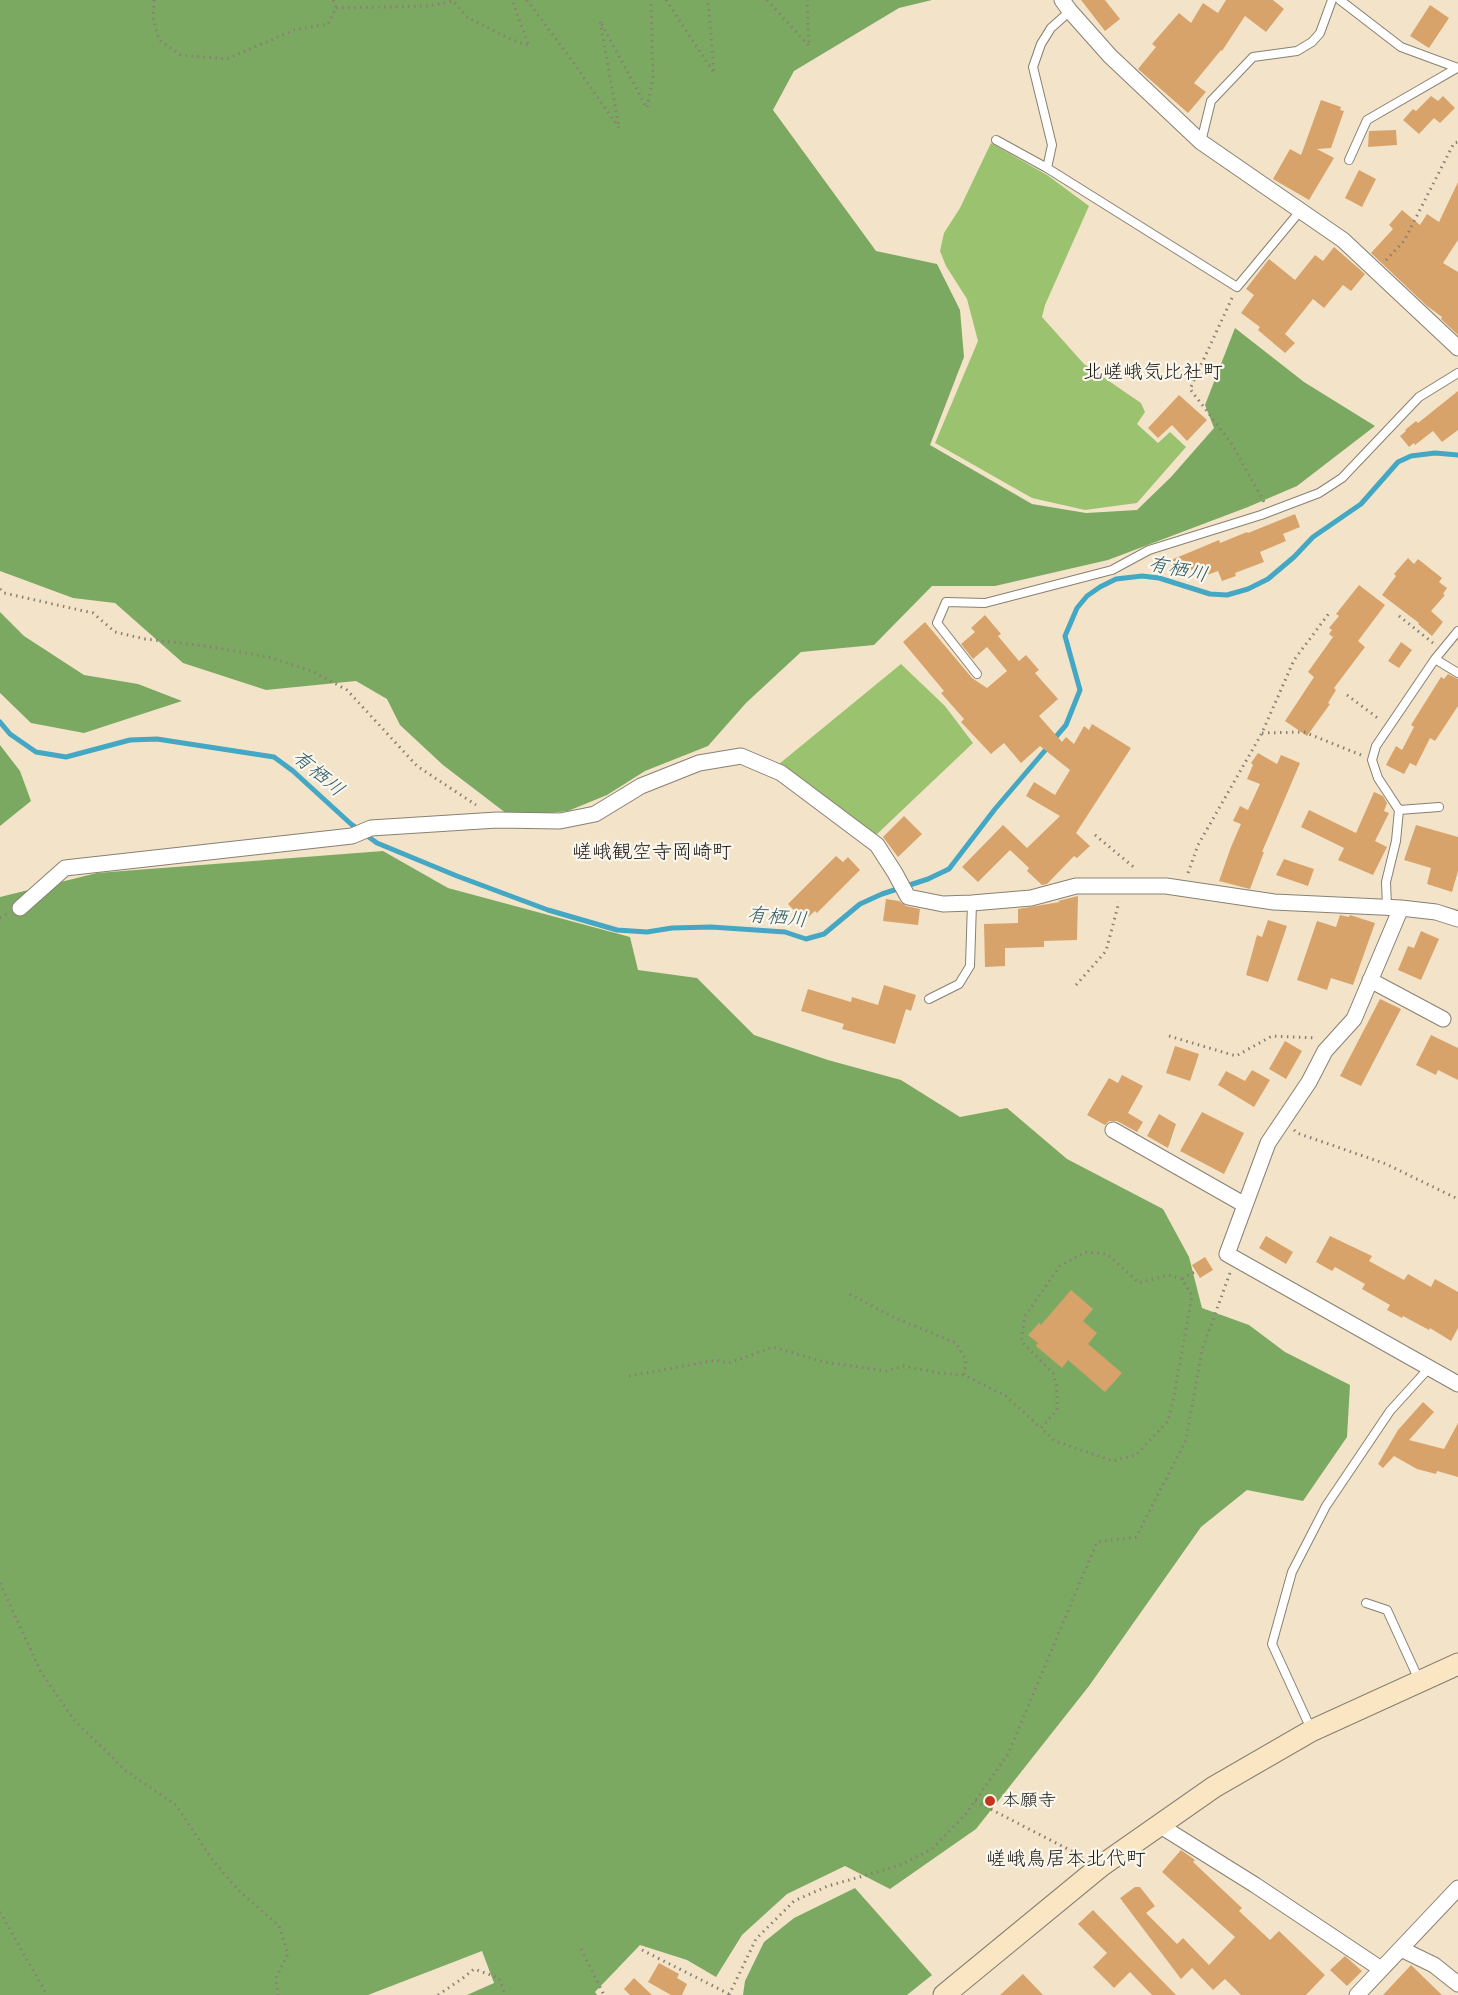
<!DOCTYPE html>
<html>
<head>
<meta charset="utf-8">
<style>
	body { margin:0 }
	canvas { display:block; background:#f3e4c9 }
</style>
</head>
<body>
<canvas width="1458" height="1995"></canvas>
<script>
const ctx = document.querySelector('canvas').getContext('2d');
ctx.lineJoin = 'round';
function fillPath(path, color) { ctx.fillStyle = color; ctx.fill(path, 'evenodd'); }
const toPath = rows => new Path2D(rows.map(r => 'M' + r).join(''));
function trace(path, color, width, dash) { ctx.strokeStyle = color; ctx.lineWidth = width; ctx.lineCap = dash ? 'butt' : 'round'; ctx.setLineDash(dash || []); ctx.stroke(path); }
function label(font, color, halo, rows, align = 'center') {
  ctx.font = font + ' "Patrick Hand","Klee One",sans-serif'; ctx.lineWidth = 4.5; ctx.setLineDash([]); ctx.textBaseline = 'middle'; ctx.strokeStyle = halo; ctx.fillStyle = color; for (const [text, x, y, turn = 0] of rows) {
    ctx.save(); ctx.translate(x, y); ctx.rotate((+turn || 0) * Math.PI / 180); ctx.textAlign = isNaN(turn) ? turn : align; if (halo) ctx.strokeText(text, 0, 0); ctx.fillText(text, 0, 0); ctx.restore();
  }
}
const green = toPath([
	[991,143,1047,175,1089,206,1045,305,1042,317,1084,364,1141,403,1145,412,1137,424,1158,443,1170,432,1186,447,1137,503,1085,510,1032,498,935,443,978,341,967,299,946,266,940,251,944,233,960,208],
	[901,664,945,706,973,743,876,835,779,764]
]);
const forest = toPath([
	[0,0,932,0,899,8,794,71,773,110,876,251,937,264,960,310,964,357,930,445,1032,504,1086,513,1137,510,1171,477,1214,428,1205,405,1235,328,1304,382,1375,426,1297,486,1248,507,1108,560,995,586,932,586,874,645,801,652,746,703,708,746,645,771,607,795,568,811,511,817,443,765,400,725,387,699,356,681,266,690,183,663,115,603,73,598,0,571],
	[0,612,24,636,84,675,138,684,182,701,84,733,31,723,0,693],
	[0,745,20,771,31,801,0,826],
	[383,851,448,888,630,937,638,970,697,978,754,1035,828,1060,901,1080,960,1117,1007,1108,1067,1159,1163,1209,1189,1257,1202,1308,1249,1325,1285,1352,1350,1385,1347,1437,1303,1501,1247,1490,1201,1527,1089,1686,976,1829,890,1889,845,1866,787,1894,742,1935,716,1977,687,1960,640,1945,595,1992,597,1995,467,1995,494,1983,482,1951,368,1995,0,1995,0,897,97,873],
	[855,1888,932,1975,907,1995,743,1995,745,1981,764,1942,794,1918]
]);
const stream = toPath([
	[0,722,10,734,36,752,66,757,130,740,157,739,274,757,293,771,351,824,377,843,457,876,548,910,617,930,647,932,672,928,711,927,785,932,806,939,824,934,860,904,882,894,928,879,949,869,995,809,1048,747],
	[1054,739,1066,725,1080,690,1065,636,1077,608,1087,596,1100,587,1116,579,1142,576,1159,578,1210,594,1227,595,1248,589,1268,579,1294,557,1313,537,1361,504,1398,462,1411,456,1435,453,1458,455]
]);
const building = toPath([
	[1081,0,1105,0,1120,19,1105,31],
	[1226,0,1273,0,1284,9,1266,32,1245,16,1222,51,1221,50,1194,83,1206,92,1188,113,1138,69,1156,47,1152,44,1179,13,1191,23,1203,3,1218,13],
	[1430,5,1449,18,1429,48,1410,36],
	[1431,96,1438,101,1443,96,1455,108,1440,123,1434,118,1419,134,1403,120,1413,109,1416,111],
	[1321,100,1341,107,1340,110,1344,111,1331,148,1317,149,1334,158,1309,200,1273,179,1290,149,1301,155],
	[1396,130,1397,145,1368,147,1369,131],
	[1359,170,1376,179,1362,207,1345,198],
	[1458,182,1458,240,1443,263,1458,272,1458,335,1441,319,1442,317,1427,306,1371,253,1393,229,1389,225,1402,210,1420,225,1427,214,1439,222],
	[1334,247,1365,274,1351,291,1343,285,1324,308,1313,299,1285,334,1295,343,1285,353,1258,330,1260,327,1241,313,1254,295,1246,289,1269,259,1295,280,1315,255,1323,261],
	[1458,391,1458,430,1442,442,1433,431,1415,445,1414,443,1409,447,1400,436,1406,431,1405,430,1416,421,1418,423],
	[1179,395,1207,420,1187,441,1172,425,1158,438,1148,428],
	[1295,514,1300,527,1283,534,1286,541,1260,552,1264,562,1235,573,1236,576,1222,581,1218,571,1207,575,1203,565,1177,576,1171,560,1219,540,1220,543,1247,532,1248,533],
	[1408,558,1414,564,1418,559,1442,578,1439,582,1447,588,1443,594,1445,595,1431,611,1443,622,1432,636,1418,624,1419,623,1382,595,1396,576,1394,574],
	[1359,585,1385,605,1358,641,1365,647,1334,688,1336,690,1328,703,1330,704,1307,736,1285,721,1314,677,1308,672,1333,637,1329,634,1332,630,1329,628,1339,616,1336,614],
	[985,615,1001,634,998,636,1019,661,1026,655,1039,670,1035,673,1058,699,1039,716,1062,742,1066,737,1074,744,1084,726,1089,730,1092,724,1131,748,1076,833,1090,846,1077,858,1074,856,1047,884,1042,885,1027,871,1029,868,1010,850,978,882,962,867,1003,825,1027,848,1060,816,1026,796,1034,782,1055,795,1070,770,1040,746,1021,763,1004,743,991,754,961,722,964,719,941,693,944,691,903,642,925,622,972,678,987,688,1007,671,987,647,973,659,961,644,975,632,971,628],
	[1401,642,1412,650,1399,668,1388,661],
	[1448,674,1458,679,1458,706,1435,741,1430,738,1416,766,1410,763,1404,774,1386,765,1396,746,1402,750,1414,727,1411,725,1441,677,1444,679],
	[1258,753,1277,764,1281,755,1300,763,1262,852,1264,852,1250,889,1219,881,1231,847,1241,824,1233,821,1240,806,1248,810,1260,784,1247,779,1253,765,1251,763],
	[1374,792,1383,796,1387,803,1384,811,1389,813,1375,841,1387,847,1373,875,1338,860,1344,848,1301,827,1309,810,1356,833],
	[904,816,922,834,898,857,883,837],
	[1416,825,1458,837,1458,871,1452,892,1427,884,1431,868,1404,860],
	[836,856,843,862,848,857,860,870,817,913,815,911,804,921,788,904],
	[1284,859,1314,869,1308,886,1276,875],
	[1078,896,1077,940,1044,941,1044,947,1005,948,1005,966,985,967,984,924,1018,923,1018,909,1060,902,1058,901],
	[886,899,899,901,906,906,920,909,918,925,883,921],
	[1340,915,1349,917,1350,915,1375,923,1353,985,1331,978,1327,990,1297,980,1317,921,1336,927],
	[1268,920,1287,926,1268,982,1246,975,1257,935,1262,937],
	[1421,931,1439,939,1421,980,1398,970,1408,946,1414,948],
	[884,985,916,995,911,1011,906,1009,895,1044,842,1029,844,1024,801,1011,808,989,851,1002,852,997,878,1005],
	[1380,999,1401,1009,1361,1086,1340,1076],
	[1431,1035,1458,1048,1458,1080,1438,1070,1436,1075,1416,1065],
	[1285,1041,1302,1051,1286,1079,1269,1069],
	[1175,1046,1199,1054,1190,1081,1166,1073],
	[1252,1070,1270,1080,1254,1107,1218,1085,1226,1071,1245,1081],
	[1122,1075,1143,1086,1128,1113,1143,1122,1137,1132,1117,1121,1109,1121,1105,1125,1087,1115,1109,1078,1118,1083],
	[1202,1112,1244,1133,1224,1174,1180,1151],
	[1159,1114,1176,1124,1168,1148,1147,1136],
	[1266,1236,1293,1252,1286,1264,1259,1248],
	[1330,1236,1372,1256,1369,1261,1404,1280,1408,1274,1431,1287,1435,1279,1458,1292,1458,1328,1451,1341,1430,1328,1429,1330,1403,1316,1402,1318,1387,1310,1390,1305,1362,1289,1365,1284,1335,1267,1332,1271,1316,1262],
	[1205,1257,1213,1270,1200,1278,1192,1265],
	[1071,1290,1093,1309,1083,1321,1097,1333,1088,1344,1122,1373,1105,1392,1068,1360,1062,1368,1036,1346,1038,1343,1028,1335,1039,1323,1041,1325],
	[1423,1402,1434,1412,1409,1440,1444,1449,1458,1423,1458,1477,1437,1471,1436,1474,1417,1469,1394,1456,1383,1468,1378,1464,1398,1430],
	[1181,1850,1195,1860,1193,1862,1242,1908,1239,1911,1270,1940,1279,1931,1325,1975,1306,1995,1241,1995,1225,1979,1213,1990,1192,1968,1181,1979,1120,1898,1135,1887,1140,1887,1155,1906,1146,1913,1177,1944,1183,1938,1209,1965,1235,1937,1162,1872],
	[1093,1910,1176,1995,1152,1995,1130,1972,1114,1988,1093,1967,1107,1953,1078,1924],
	[1345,1956,1362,1971,1347,1986,1330,1970],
	[659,1963,679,1974,677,1978,687,1984,682,1995,671,1995,648,1982],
	[1411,1965,1442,1995,1383,1995],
	[1023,1974,1043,1995,1000,1995],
	[634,1978,652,1995,630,1995,624,1989]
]);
const path = toPath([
	[154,0,153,17,159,40,181,55,227,59,294,30,328,24,336,8,333,0],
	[527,0,573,62,619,128,600,21,647,108,653,78,651,0],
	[666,0,714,73,708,0],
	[767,0,809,46,807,0],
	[336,8,429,6,453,1,467,17,508,38,529,46,512,0],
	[1386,260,1404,241,1454,143,1458,142],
	[1232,298,1190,389,1232,444,1264,502],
	[0,589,4,593,93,613,115,632,145,639,206,646,268,657,312,671,347,690,417,766,476,805],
	[1399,616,1433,643],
	[1347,695,1379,719],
	[1262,733,1304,732,1361,755],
	[1095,835,1136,869],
	[1188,873,1198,845,1262,733,1294,660,1330,612],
	[0,918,7,914],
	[1076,985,1106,951,1119,902],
	[1169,1036,1236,1056,1272,1036,1316,1038],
	[1294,1130,1297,1133,1386,1164,1458,1199],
	[1182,1279,1168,1275,1139,1283,1107,1254,1085,1252,1060,1266,1025,1316,1021,1341,1053,1373,1057,1387,1057,1410,1041,1428,1055,1441,1113,1461,1136,1455,1168,1421,1173,1401,1192,1296,1182,1279,1196,1271],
	[850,1294,893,1317,956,1343,966,1360,964,1375,1006,1396,1041,1428],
	[629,1376,717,1360,729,1363,773,1347,824,1362,887,1371,903,1366,940,1373,964,1375],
	[0,1583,41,1672,74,1720,126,1771,176,1805,211,1858,238,1890,279,1926,288,1954,276,1978,278,1995],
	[975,1801,1083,1857],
	[0,1912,47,1995],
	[581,1949,604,1995],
	[642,1950,729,1994],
	[438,1995,463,1978,474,1969,499,1978,505,1995],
	[729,1995,756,1939,794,1901,828,1886,898,1866,932,1849,965,1815,1008,1754,1097,1542,1136,1537,1186,1440,1202,1350,1230,1273]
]);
const lane = toPath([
	[1340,0,1401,47,1458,68],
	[996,140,1047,168,1237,287,1301,210],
	[1201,142,1211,101,1253,57,1297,51,1312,42,1320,33,1332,0],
	[1349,160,1367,120,1457,68],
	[1047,168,1052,145,1033,67,1041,44,1051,28,1070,11],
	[1435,659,1458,673],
	[977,674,937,623,946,602,985,603,1112,570,1149,550,1261,515,1319,493,1342,478,1419,397,1458,373],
	[1399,810,1439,807],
	[1387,906,1386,882,1396,841,1399,810,1378,778,1372,760,1376,746,1435,659,1458,631],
	[929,999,959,984,970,966,972,903],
	[1366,1603,1387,1610,1419,1680],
	[1311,1729,1272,1644,1292,1572,1326,1506,1390,1411,1429,1368]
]);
const street = toPath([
	[1062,0,1070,11,1110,56,1201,142,1343,240,1458,348],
	[20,908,65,868,352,836,371,828,497,820,560,821,595,814,641,786,699,763,741,756,781,773,877,845,895,873,908,897,943,904,972,903,1031,898,1076,886,1166,886,1274,902,1401,908,1436,912,1458,919],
	[1401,908,1354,1019,1325,1051,1309,1082,1268,1143,1227,1254,1458,1384],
	[1370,980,1443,1019],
	[1113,1130,1245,1205],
	[1159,1825,1255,1885,1381,1969],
	[1401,1949,1434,1965,1458,1984],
	[1357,1995,1458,1888]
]);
const secondary = toPath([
	[944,1995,1101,1866,1214,1787,1311,1731,1458,1664]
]);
const markers = [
	[990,1801,6,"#c8321e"]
];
const poiNames = [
	["本願寺",1002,1801]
];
const neighbourhoodNames = [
	["北嵯峨気比社町",1153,373],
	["嵯峨観空寺岡崎町",652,853],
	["嵯峨鳥居本北代町",1066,1860]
];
const waterNames = [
	["有栖川",1178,570,12],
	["有栖川",318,774,40],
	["有栖川",777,918,6]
];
fillPath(green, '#9bc36f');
fillPath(forest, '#7ca962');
trace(stream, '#44a7c4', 5);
fillPath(building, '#d8a36b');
trace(lane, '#888072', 10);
trace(street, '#888072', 17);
trace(secondary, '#888072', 23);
trace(path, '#888072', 3, [1.5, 4.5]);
trace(lane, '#fff', 8);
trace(street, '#fff', 15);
trace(secondary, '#fbe6c4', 21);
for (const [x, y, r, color] of markers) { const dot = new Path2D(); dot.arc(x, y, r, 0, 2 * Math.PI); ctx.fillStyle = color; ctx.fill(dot); trace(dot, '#fbf7ec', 2); }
label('18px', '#1c1c1c', '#fbf7ec', poiNames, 'left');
label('20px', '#1c1c1c', '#fbf7ec', neighbourhoodNames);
label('italic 20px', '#2e5b68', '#fbf7ec', waterNames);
</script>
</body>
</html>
